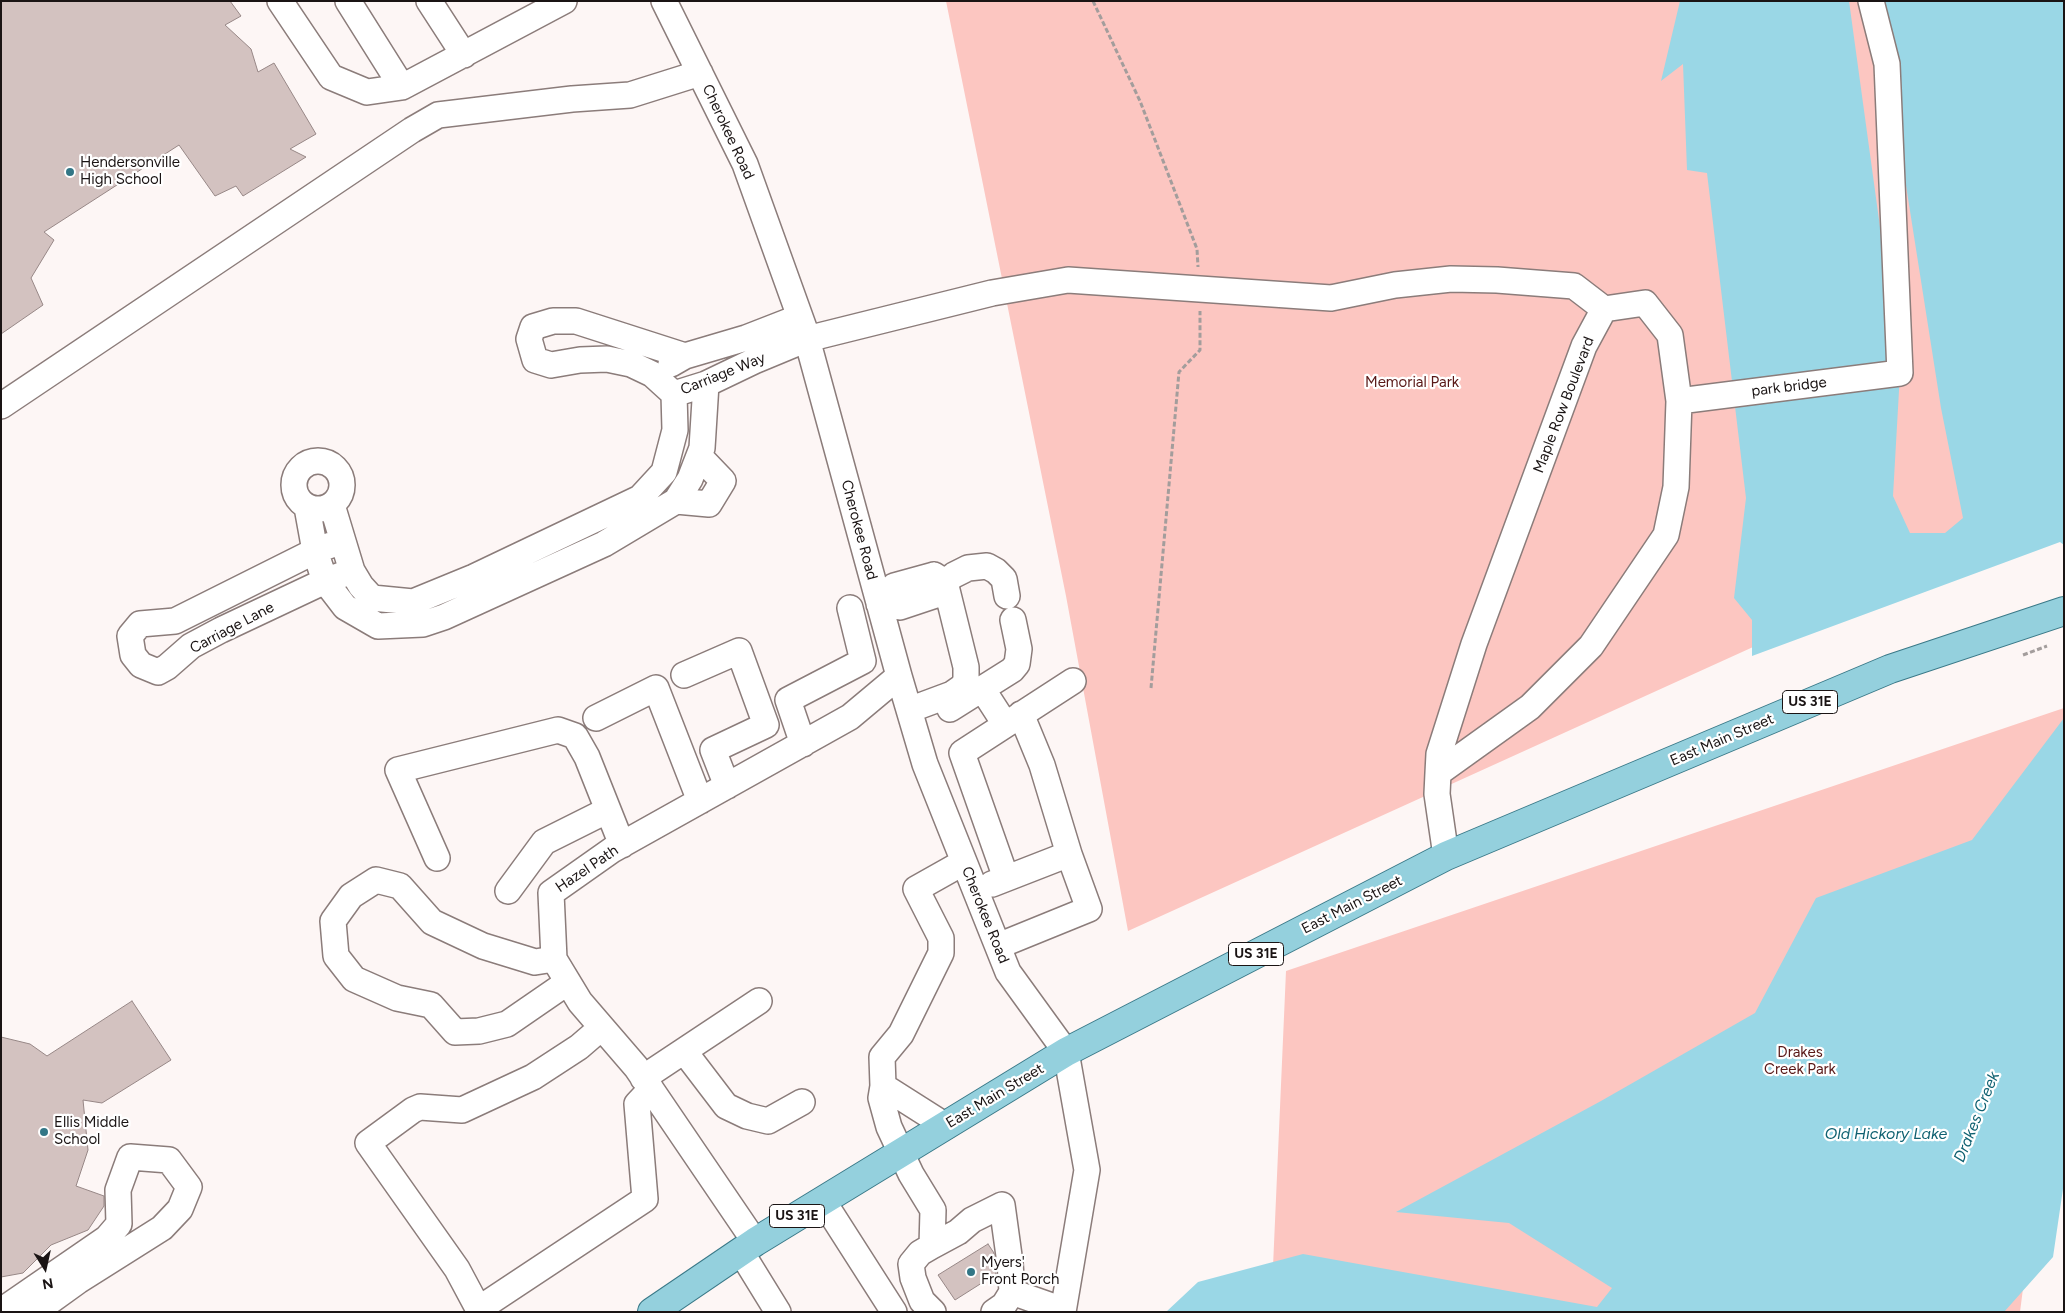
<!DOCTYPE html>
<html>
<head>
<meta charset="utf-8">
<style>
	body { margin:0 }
	#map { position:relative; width:2065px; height:1313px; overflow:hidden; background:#fdf6f5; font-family:Figtree,sans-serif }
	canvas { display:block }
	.frame { position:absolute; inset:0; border:2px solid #1a1414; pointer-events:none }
	.north { position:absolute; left:20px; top:1243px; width:50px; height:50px; -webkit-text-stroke:4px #fff; paint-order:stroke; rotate:170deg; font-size:14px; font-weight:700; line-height:20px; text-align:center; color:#1a1414 }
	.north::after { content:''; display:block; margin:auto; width:18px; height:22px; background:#1a1414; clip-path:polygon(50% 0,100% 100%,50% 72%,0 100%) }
</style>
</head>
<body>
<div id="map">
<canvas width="2065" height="1313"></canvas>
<div class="frame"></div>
<div class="north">N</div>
</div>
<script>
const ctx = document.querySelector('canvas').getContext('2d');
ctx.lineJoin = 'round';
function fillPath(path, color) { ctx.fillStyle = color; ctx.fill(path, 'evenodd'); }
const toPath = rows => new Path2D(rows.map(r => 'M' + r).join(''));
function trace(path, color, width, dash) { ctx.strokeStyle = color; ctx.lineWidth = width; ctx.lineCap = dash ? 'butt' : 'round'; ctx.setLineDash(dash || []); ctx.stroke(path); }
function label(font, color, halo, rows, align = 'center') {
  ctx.font = font + ' Figtree,sans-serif'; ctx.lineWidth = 4.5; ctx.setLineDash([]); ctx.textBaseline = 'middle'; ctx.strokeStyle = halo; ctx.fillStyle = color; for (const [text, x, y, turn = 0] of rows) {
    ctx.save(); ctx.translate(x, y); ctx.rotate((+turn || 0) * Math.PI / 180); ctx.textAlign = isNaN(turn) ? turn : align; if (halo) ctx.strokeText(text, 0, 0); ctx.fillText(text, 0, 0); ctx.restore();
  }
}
const green = toPath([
	[946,1,1877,1,2015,528,1128,931,1066,596],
	[2064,708,2064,968,2020,1312,1271,1312,1286,971]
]);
const water = toPath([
	[1680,1,1849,1,1900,373,1893,496,1910,533,1945,533,1963,518,1941,408,1877,1,2064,1,2064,545,2060,542,1752,656,1752,620,1734,598,1746,498,1707,173,1687,170,1683,64,1661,81],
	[2064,718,2064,1182,2053,1257,2004,1312,1166,1312,1198,1282,1303,1254,1597,1307,1612,1288,1509,1223,1396,1212,1601,1101,1755,1013,1816,898,1972,840]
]);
const building = toPath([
	[1,1,230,1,241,16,225,25,251,49,258,72,274,63,316,134,290,149,306,157,243,196,236,186,215,196,179,145,44,232,54,240,31,278,43,305,1,334,1,1],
	[132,1001,171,1060,102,1103,83,1100,88,1150,76,1186,104,1196,104,1206,88,1230,51,1245,23,1273,1,1277,1,1037,30,1044,47,1056,132,1001],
	[988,1244,994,1253,996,1274,955,1300,938,1275,988,1244]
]);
const path = toPath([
	[1093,1,1140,101,1197,249,1198,267],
	[2023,655,2047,646],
	[1151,688,1179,372,1200,350,1200,311]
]);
const minor = toPath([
	[280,1,331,77,367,92,402,87,564,1],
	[348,1,402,87],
	[429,1,464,55],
	[664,1,745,164,804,328,899,676,925,764,1008,972,1066,1052,1087,1170,1063,1312],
	[671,364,685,356,746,338,800,317],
	[674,394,706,384,754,361,807,339,992,293,1068,280,1331,298,1395,285,1451,279,1497,280,1574,286,1604,309],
	[674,394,652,374,631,364,607,359,580,360,551,365,535,360,529,339,533,327,553,321,576,321,685,356],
	[1679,401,1900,373,1887,64,1871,1],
	[1,406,412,130,438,115,572,99,630,95,700,73],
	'294 485a24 24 0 1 1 48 0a24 24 0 1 1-48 0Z',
	[676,501,709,504,723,481,699,456],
	[332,505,352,571,361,586,372,598,413,602,474,577,640,498,664,472,675,430,674,394],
	[307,507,315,551,331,545],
	[352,571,325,581,221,630,191,646,167,667,158,672,141,665,133,655,130,636,140,624,175,621,315,551,325,581,345,607,378,626,423,624,444,617,604,544,676,501,690,479,702,448,706,384],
	[934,575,945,582,939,594,900,607,879,604,894,586,934,575],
	[684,675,739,651,766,725,713,750,727,786],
	[983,690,1005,724],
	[950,709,1012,670,1017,664,1019,649,1013,620],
	[909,710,952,694,962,687,966,681,966,667,945,582,954,575,968,568,987,566,996,571,1004,579,1007,596],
	[1021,714,1042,765,1069,854],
	[596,718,656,688,700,801],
	[803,744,788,700,863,661,850,608],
	[1438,773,1530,707,1591,646,1666,535,1676,487,1679,401,1670,335,1645,303,1604,309,1584,346,1474,644,1439,754,1438,773,1437,794,1446,856],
	[437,858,398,770,558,730,575,736,587,757,622,845],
	[1006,878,962,753,1073,681],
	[992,884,1069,854,1089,909,998,946],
	[508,891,544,842,608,810],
	[554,959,535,962,483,946,432,922,400,886,376,880,351,896,333,921,336,956,354,979,397,998,431,1005,455,1032,479,1031,507,1024,568,982],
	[684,1051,726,1106,747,1116,768,1121,802,1102],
	[643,1078,759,1001],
	[883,1086,882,1057,901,1034,941,953,941,938,916,889,964,862],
	[823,1201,894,1312],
	[755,1242,636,1067,580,1002,554,959,551,893,612,850,850,717,899,676],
	[932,1246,958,1232,972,1220,1002,1205,1010,1263,1012,1292],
	[741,1252,778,1312],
	[479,1309,645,1199,637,1104,651,1089],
	[1,1311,107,1238,119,1224,118,1190,130,1157,169,1160,189,1187,180,1209,162,1228,78,1281,35,1312],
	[480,1312,457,1269,368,1143,413,1110,420,1107,462,1110,533,1077,579,1047,601,1028],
	[933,1312,922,1301,913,1278,911,1264,920,1253,932,1246,933,1210,911,1174,889,1127,881,1098,883,1086,946,1126],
	[994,1312,1004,1305,1012,1292,1063,1310]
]);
const major = toPath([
	[652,1312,755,1242,1066,1052,1446,856,1890,669,2064,611]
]);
const markers = [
	[70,172,5,"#327686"],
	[44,1132,5,"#327686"],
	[971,1272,5,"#327686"]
];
const shields = [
	[1810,702,55],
	[1256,954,55],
	[797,1216,55]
];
const shieldNames = [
	["US 31E",1810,702],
	["US 31E",1256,954],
	["US 31E",797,1216]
];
const streetNames = [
	["Cherokee Road",728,132,65],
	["Carriage Way",723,374,-22],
	["park bridge",1789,387,-7],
	["Maple Row Boulevard",1564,405,-69],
	["Cherokee Road",859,530,75],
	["Carriage Lane",232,628,-28],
	["East Main Street",1722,740,-23],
	["Hazel Path",587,869,-34],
	["East Main Street",1352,905,-27],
	["Cherokee Road",985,915,68],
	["East Main Street",995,1096,-31]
];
const poiNames = [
	["Hendersonville",80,163],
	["High School",80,180],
	["Ellis Middle",54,1123],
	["School",54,1140],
	["Myers'",981,1263],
	["Front Porch",981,1280]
];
const parkNames = [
	["Memorial Park",1412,383],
	["Drakes",1800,1053],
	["Creek Park",1800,1070]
];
const waterNames = [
	["Drakes Creek",1977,1117,-68],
	["Old Hickory Lake",1886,1134]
];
fillPath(green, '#fcc6c1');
fillPath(water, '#9ad7e6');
fillPath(building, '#d3c2c0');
trace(building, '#978786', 1);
trace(minor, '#8b7c7a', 28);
trace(major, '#3a7988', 30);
trace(path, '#a39d9c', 3, [5, 2.5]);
trace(minor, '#fff', 25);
trace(major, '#94d0dd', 28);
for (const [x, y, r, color] of markers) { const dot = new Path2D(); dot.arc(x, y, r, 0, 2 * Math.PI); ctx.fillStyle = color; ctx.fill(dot); trace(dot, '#fff', 2); }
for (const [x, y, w] of shields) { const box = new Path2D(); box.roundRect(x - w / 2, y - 11.5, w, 23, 4); ctx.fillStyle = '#fff'; ctx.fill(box); trace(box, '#1a1414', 1); }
label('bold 14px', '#1a1414', null, shieldNames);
label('15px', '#1a1414', '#fff', streetNames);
label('15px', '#1a1414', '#fff', poiNames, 'left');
label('15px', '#591817', '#fff', parkNames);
label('italic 16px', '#0f6171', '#fff', waterNames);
</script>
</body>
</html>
